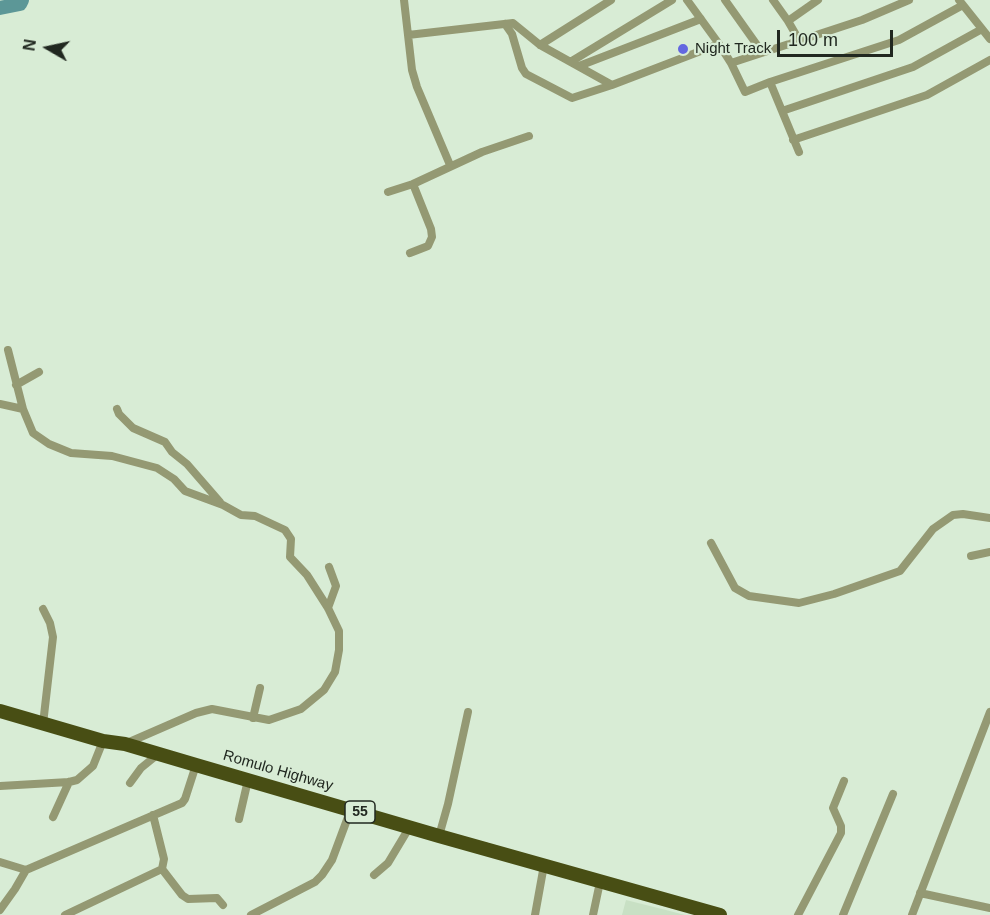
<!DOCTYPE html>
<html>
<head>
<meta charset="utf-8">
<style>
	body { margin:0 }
	#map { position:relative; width:990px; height:915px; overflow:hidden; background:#d8ecd5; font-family:Helvetica,sans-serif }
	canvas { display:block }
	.north { position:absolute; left:18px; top:18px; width:60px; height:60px; -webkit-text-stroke:4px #d8ecd5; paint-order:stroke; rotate:279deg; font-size:16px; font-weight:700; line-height:24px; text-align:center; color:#212820 }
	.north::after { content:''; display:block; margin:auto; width:21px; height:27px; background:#212820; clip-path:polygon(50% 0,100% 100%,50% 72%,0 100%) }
	.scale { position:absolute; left:777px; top:30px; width:116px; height:27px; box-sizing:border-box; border:3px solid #212820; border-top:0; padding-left:8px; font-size:18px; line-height:21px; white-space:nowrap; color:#212820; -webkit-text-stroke:4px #d8ecd5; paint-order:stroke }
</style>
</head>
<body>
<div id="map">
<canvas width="990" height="915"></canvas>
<div class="north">N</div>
<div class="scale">100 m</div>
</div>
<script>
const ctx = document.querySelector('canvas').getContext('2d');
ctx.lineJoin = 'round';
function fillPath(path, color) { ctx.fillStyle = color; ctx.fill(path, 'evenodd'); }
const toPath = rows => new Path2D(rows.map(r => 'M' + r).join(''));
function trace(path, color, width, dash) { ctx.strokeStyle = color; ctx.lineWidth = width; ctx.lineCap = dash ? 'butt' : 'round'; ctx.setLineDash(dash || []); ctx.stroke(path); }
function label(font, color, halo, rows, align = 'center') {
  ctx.font = font + ' Helvetica,sans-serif'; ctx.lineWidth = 4.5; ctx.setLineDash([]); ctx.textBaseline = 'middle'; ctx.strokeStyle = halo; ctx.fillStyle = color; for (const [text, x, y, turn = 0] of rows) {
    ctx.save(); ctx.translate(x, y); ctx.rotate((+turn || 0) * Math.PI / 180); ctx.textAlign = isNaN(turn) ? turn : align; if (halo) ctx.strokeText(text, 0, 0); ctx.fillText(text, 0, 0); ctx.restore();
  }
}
const built = toPath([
	[626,900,662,909,685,915,622,915]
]);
const river = toPath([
	[0,8,20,4,22,0]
]);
const minor = toPath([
	[404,0,408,35,513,23,540,45,612,85,719,44,731,63,745,92,770,82,799,152],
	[687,0,719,44],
	[725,0,762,52],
	[773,0,788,21],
	[959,0,990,39],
	[505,24,512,34,522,68,526,74,572,98,612,85],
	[408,35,412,70,417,87,450,165],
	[799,40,788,21,818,0],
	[540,45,611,0],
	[572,61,672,0],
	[731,63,862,20,909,0],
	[579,66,701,19],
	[770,82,899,40,963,5],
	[782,111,913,67,982,29],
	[793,140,927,95,990,60],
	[388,192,413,184],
	[410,253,428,246,432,237,431,229,413,184,482,152,529,136],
	[8,350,23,409],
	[16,385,39,372],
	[0,404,23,409,33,433,49,444,71,453,112,456,157,468,174,479,185,491,223,505,241,515,255,516,285,530,291,539,290,557,307,575,328,608,339,631,339,650,335,672,324,690,301,709,269,720,212,709,196,713,127,743],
	[117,409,119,414,133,428,165,442,172,452,187,464,220,502],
	[711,543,735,588,749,596,799,603,834,594,900,571,933,529,953,515,963,514,990,518],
	[971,556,990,552],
	[328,608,336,586,329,567],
	[253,718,260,688],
	[43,724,53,637,50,623,43,609],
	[130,783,141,768,157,755],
	[0,786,69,782,77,780,93,766,103,741],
	[53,817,69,782],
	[239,819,248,780],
	[439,836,448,804,468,712],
	[0,862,26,870],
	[162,869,182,895,188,899,217,898,223,905],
	[374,875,388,863,409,828],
	[920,893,990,908],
	[0,910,15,889,26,870,182,803,185,799,196,765],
	[65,915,162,869,164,859,153,815],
	[251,915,315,882,322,875,332,860,351,809],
	[535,915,544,865],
	[593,915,600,882],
	[798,915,841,833,841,826,833,808,844,781],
	[843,915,893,794],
	[912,915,990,712]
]);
const trunk = toPath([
	[0,711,103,741,125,744,196,765,439,836,720,915]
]);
const markers = [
	[683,49,6,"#6367e0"]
];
const shields = [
	[360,812,30]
];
const shieldNames = [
	["55",360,812]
];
const poiNames = [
	["Night Track",695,49]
];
const streetNames = [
	["Romulo Highway",278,771,16]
];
fillPath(built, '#c8e0c4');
trace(river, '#5c9797', 14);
trace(minor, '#949973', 8);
trace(trunk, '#484e14', 14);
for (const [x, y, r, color] of markers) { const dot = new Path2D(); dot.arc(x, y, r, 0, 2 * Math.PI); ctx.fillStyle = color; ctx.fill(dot); trace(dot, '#d8ecd5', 2); }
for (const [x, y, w] of shields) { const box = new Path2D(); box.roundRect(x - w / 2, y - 11, w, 22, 4.5); ctx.fillStyle = '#d8ecd5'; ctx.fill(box); trace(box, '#212820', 1.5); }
label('bold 14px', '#212820', null, shieldNames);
label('15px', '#212820', '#d8ecd5', poiNames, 'left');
label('15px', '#212820', '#d8ecd5', streetNames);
</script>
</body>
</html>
